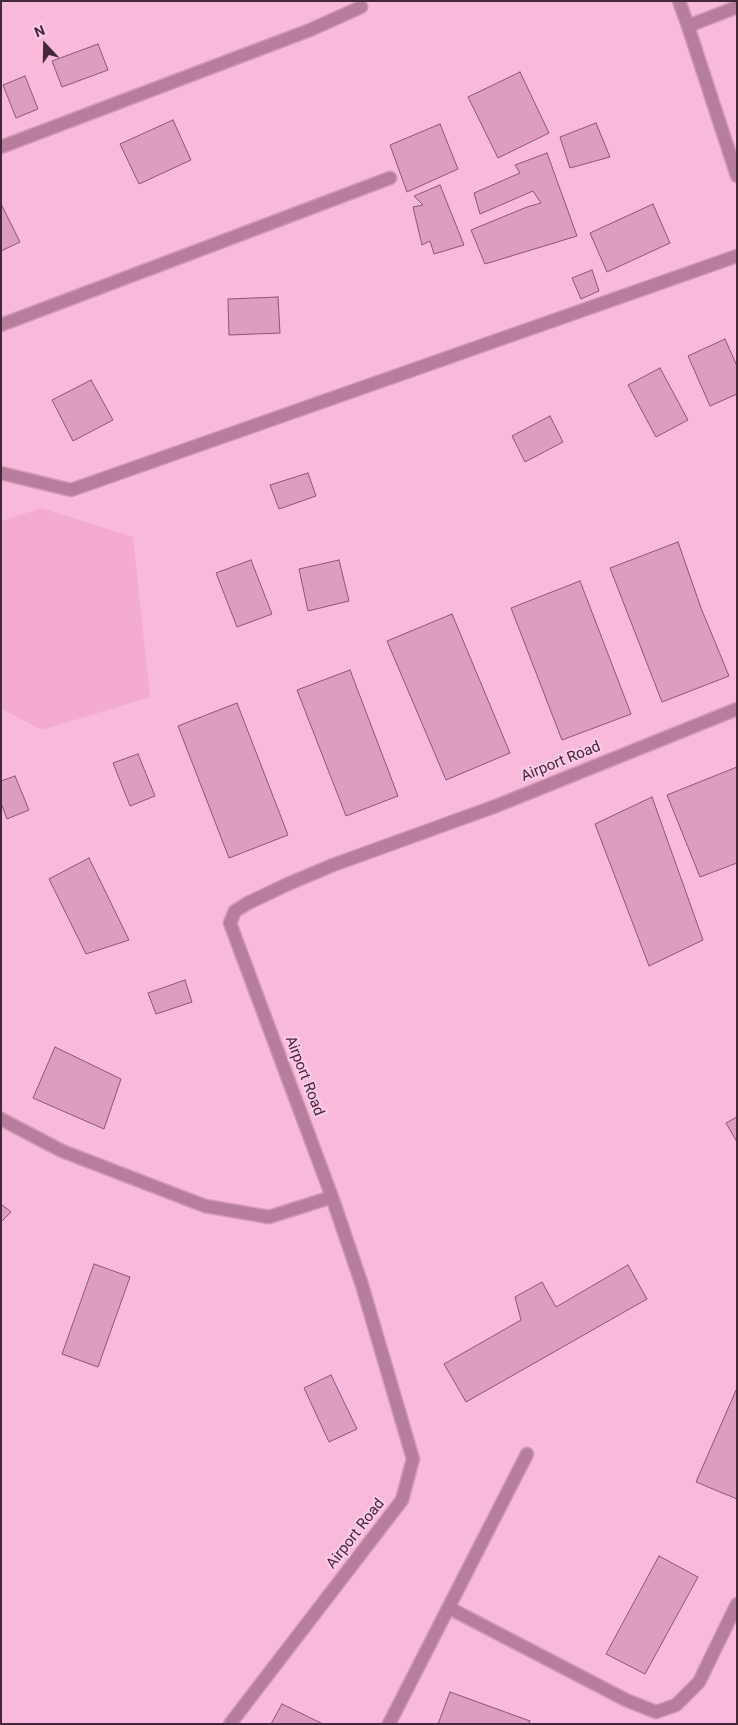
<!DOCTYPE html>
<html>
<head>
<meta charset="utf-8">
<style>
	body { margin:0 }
	#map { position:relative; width:738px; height:1725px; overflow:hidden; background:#f9b9db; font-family:Roboto,sans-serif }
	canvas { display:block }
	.frame { position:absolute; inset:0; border:2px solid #432937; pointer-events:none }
	.north { position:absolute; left:20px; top:20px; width:50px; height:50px; -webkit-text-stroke:4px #ffcae6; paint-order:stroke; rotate:339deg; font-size:14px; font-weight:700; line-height:20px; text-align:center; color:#432937 }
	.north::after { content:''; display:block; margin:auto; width:18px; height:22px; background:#432937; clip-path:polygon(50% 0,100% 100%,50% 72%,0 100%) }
</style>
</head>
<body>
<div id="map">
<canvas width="738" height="1725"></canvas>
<div class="frame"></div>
<div class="north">N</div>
</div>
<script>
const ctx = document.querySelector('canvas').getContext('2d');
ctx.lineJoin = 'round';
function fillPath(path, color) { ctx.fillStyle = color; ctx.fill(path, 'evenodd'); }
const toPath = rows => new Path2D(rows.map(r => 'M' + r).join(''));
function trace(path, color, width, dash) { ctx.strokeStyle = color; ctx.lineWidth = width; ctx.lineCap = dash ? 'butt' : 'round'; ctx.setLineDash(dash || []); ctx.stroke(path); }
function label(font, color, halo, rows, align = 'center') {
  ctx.font = font + ' Roboto,sans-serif'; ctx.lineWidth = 4.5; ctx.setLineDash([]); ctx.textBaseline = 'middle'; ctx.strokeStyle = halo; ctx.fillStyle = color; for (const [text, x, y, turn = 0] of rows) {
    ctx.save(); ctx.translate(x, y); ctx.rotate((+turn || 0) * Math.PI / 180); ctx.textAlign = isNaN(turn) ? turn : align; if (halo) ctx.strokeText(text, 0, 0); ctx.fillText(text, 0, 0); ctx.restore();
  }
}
const built = toPath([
	[41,508,133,537,150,697,42,730,1,709,1,521]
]);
const building = toPath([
	[98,44,108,70,62,87,52,61,98,44],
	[520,72,549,133,498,158,468,97,520,72],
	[25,76,38,109,16,118,3,85,25,76],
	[173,120,191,160,139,184,120,144,173,120],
	[596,123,610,157,570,168,560,137,596,123],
	[440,124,458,169,407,192,390,145,440,124],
	[547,153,577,236,485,264,471,230,527,207,541,203,533,191,480,214,474,193,520,173,515,165,547,153],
	[440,185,464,245,434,254,430,241,422,245,413,207,423,205,414,196,440,185],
	[1,204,20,242,1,251,1,204],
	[653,204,670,243,607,272,590,233,653,204],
	[592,270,599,291,581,299,572,278,592,270],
	[278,297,280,333,229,335,228,299,278,297],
	[725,339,737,366,737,394,710,406,688,356,725,339],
	[660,368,688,420,656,437,628,385,660,368],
	[91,380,113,420,73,441,52,400,91,380],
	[550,416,563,442,525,462,512,436,550,416],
	[308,473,316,496,279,509,270,485,308,473],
	[678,542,701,608,729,676,662,702,610,568,678,542],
	[251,560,272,614,237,627,216,573,251,560],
	[339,560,349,601,308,611,299,569,339,560],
	[580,581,631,714,562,740,511,608,580,581],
	[452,614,510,753,446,780,387,641,452,614],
	[350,670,398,796,346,816,297,690,350,670],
	[237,703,288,835,229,858,178,726,237,703],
	[138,754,155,796,130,806,113,763,138,754],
	[737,767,737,863,700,877,667,795,737,767],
	[15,776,29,810,7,819,1,803,1,781,15,776],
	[652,797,703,940,649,966,595,824,652,797],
	[89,858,129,940,86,954,49,879,89,858],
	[185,980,192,1002,156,1014,148,993,185,980],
	[55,1047,121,1079,104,1129,33,1098,55,1047],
	[737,1117,737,1142,726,1123,737,1117],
	[1,1204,11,1212,1,1222,1,1204],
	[94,1264,130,1277,98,1367,62,1354,94,1264],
	[628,1265,647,1299,466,1402,444,1364,521,1320,515,1297,542,1282,556,1307,628,1265],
	[331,1375,357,1429,329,1442,304,1388,331,1375],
	[737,1388,737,1499,696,1482,737,1388],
	[659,1556,698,1577,645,1674,606,1654,659,1556],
	[450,1692,530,1721,529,1724,438,1724,450,1692],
	[282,1704,323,1724,271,1724,282,1704]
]);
const service = toPath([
	[449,1608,626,1700,656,1712,676,1705,699,1682,737,1604]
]);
const minor = toPath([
	[679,1,688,26],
	[737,7,688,26,737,176],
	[1,147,310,30,361,7],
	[1,325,390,178],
	[1,473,71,490,737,256],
	[1,1119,62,1151,205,1206,269,1217,332,1197],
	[230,1724,402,1500,413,1459,362,1285,332,1197,230,923,235,911,248,903,288,884,333,865,496,806,737,709],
	[389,1724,527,1454]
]);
const streetNames = [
	["Airport Road",561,762,-22],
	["Airport Road",304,1076,69],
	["Airport Road",356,1534,-52]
];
fillPath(built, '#f3abd2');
fillPath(building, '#dc9dbf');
trace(building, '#8d5474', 1);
trace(service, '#d199b7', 15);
trace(minor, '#d199b7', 15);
trace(service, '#b77d9d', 12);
trace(minor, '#b77d9d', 12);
label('15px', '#432937', '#ffcae6', streetNames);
</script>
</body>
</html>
